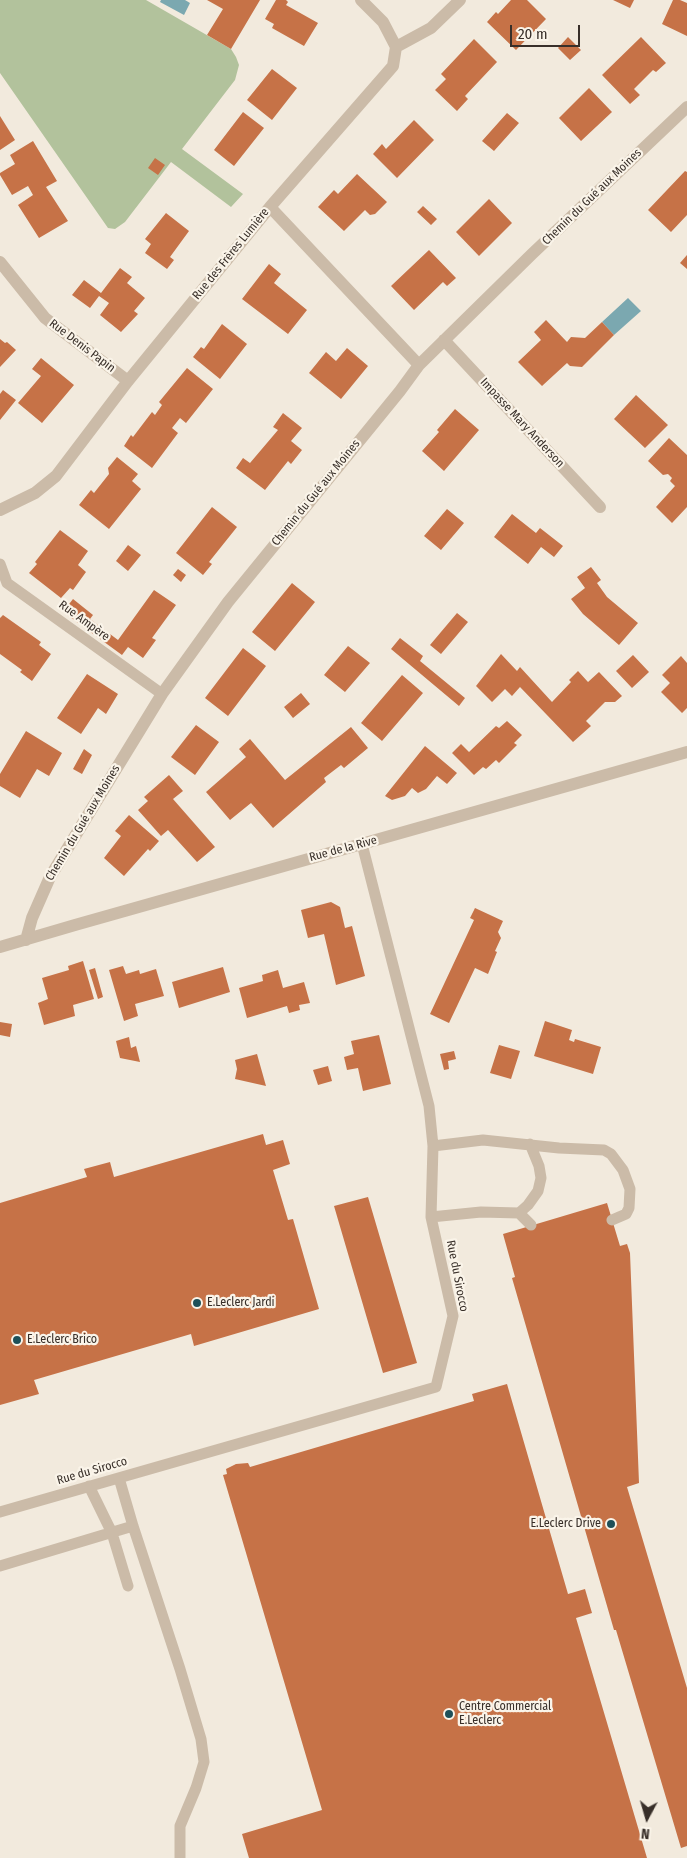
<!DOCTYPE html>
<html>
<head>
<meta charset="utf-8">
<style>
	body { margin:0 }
	#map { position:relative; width:687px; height:1858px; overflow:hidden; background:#f2eadd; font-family:"Fira Sans Condensed",sans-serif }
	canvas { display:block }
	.north { position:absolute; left:622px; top:1793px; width:50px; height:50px; -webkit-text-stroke:4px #faf4e9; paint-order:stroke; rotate:186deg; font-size:14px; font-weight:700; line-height:20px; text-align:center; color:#382f29 }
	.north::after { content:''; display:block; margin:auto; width:18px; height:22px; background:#382f29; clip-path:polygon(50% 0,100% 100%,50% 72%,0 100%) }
	.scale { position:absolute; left:510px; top:25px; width:70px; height:22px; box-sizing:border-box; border:2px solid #382f29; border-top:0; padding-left:6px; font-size:15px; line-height:18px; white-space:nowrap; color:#382f29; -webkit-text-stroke:4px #faf4e9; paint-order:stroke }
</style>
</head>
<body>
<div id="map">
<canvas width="687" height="1858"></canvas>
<div class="north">N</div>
<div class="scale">20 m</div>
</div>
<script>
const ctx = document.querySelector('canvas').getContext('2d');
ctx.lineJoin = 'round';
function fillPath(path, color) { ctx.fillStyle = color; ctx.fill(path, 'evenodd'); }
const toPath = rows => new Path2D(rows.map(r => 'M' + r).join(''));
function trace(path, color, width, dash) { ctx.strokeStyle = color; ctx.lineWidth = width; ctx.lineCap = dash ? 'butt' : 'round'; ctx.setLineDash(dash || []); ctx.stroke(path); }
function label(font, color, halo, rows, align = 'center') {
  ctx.font = font + ' "Fira Sans Condensed",sans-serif'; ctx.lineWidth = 4.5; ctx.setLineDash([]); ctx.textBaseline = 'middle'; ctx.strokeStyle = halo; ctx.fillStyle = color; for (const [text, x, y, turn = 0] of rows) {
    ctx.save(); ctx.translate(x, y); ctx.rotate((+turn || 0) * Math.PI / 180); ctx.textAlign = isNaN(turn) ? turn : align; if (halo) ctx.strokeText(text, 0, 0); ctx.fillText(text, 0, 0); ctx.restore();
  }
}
const green = toPath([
	[0,0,146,0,231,49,236,57,239,65,235,80,182,149,243,194,231,207,171,162,125,222,115,229,108,228,0,73]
]);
const water = toPath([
	[161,0,185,0,190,3,184,15,160,2],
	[628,298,641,311,614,335,602,322]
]);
const building = toPath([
	[207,0,260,0,231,49,207,35,223,9],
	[276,0,286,0,288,2,286,5,318,23,304,46,272,28,274,24,265,19],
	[511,0,527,0,546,19,516,50,487,22,496,12,498,14],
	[613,0,634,0,630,8],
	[673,0,680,0,687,3,687,36,662,24],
	[568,37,581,50,570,60,558,48],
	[641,37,666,63,656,72,653,70,634,89,640,95,630,104,602,75],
	[474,39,497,62,465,96,468,99,457,111,435,90,446,79,441,74],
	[272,69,297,88,272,120,247,100],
	[589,88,612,112,581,141,559,118],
	[243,112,264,128,234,166,214,150],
	[507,113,519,123,494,151,482,141],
	[0,116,15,140,0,150],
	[414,120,434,140,397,178,373,154,382,144,386,149],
	[33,141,57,181,46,187,68,221,39,238,18,205,33,195,28,186,12,195,0,175,0,173,15,164,10,155],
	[155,158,165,165,158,175,148,168],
	[685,171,687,172,687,215,671,232,648,210],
	[357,174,387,202,375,214,370,215,365,210,344,231,318,207,334,190,338,194],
	[489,199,512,223,479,256,456,232],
	[423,206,437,219,431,225,417,212],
	[166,213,189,231,170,257,174,260,167,269,145,253,151,244,145,239],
	[429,250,456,278,447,286,443,282,414,310,391,286],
	[687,255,687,269,680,263],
	[269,264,281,274,274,283,307,310,288,334,242,299],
	[120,268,132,277,127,283,145,298,134,311,138,314,121,332,100,315,109,303,99,296,90,308,72,295,84,280,101,293],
	[546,320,567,342,571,337,585,338,602,322,614,335,582,367,570,366,567,363,542,386,518,362,541,340,534,332],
	[222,324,247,344,220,379,193,357,201,347,204,349],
	[0,339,5,343,7,342,16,350,0,367],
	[347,348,368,366,341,399,309,373,326,352,336,361],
	[41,358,74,385,42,423,18,403,41,376,32,369],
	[187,368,213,389,186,423,180,418,172,428,178,433,152,468,124,446,131,435,133,437,152,412,155,415,162,405,159,402],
	[3,390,16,400,0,420,0,394],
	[636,395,668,425,645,448,614,419],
	[455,409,479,430,444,471,422,451,439,432,437,430],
	[283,413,302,428,291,441,302,450,291,464,288,461,265,490,236,468,243,458,250,463,278,430,273,427],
	[669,438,687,455,687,507,672,523,656,507,675,486,670,481,672,478,668,474,663,475,648,461],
	[117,457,138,474,132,481,141,489,109,529,79,505,91,490,94,493,109,474,108,468],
	[212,507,237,527,209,562,212,564,203,575,176,553],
	[447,509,464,523,441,550,424,536],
	[512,514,536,533,540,528,563,546,554,557,541,547,528,564,494,537],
	[60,530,88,551,78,565,86,572,73,590,70,588,61,598,29,573,37,564,35,562],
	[128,545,141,555,128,571,116,561],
	[591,567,601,580,597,583,607,597,638,623,619,645,583,614,571,599,585,588,577,577],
	[178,569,186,575,181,582,173,575],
	[292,583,315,602,275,651,252,632],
	[154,590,176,605,152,638,156,640,143,658,128,647,122,655,63,612,73,599,93,615,90,619,118,640],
	[457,613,468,622,441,654,430,645],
	[3,615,41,642,39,645,51,654,32,681,20,672,22,670,0,654,0,618],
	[400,638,423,656,420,661,465,698,459,706,391,649],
	[348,646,370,663,345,692,324,675],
	[243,648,266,666,228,716,205,698],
	[501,654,517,671,520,667,552,702,571,682,569,680,578,671,588,682,599,672,622,696,615,702,605,702,586,721,591,726,573,742,520,687,512,696,505,689,492,702,476,686],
	[633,655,649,672,632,688,616,671],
	[681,656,687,663,687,708,682,713,661,692,670,683,662,675],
	[87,674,118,694,106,714,98,708,81,734,57,718],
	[402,675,423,693,382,741,361,723],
	[301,693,310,704,293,718,284,707],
	[507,721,522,735,514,743,517,745,499,763,496,760,486,769,483,767,474,775,452,753,461,744,469,752,496,726,499,728],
	[196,725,219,742,195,775,171,757],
	[351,727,368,748,344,768,341,765,324,778,326,782,273,828,251,803,230,820,206,792,246,757,239,749,250,739,285,780],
	[26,731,62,753,49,776,37,769,20,798,0,786,0,774],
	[425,746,457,773,447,784,437,776,426,789,418,793,412,788,405,796,392,800,385,796],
	[84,749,92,755,82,774,73,769],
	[169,775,183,791,173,799,215,847,197,862,168,830,161,836,138,810,148,801,144,797],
	[129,815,159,841,150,851,148,849,124,876,104,858,121,836,115,831],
	[331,902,340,907,345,928,352,926,365,976,336,985,324,934,308,938,301,910],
	[475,908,503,921,498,932,501,938,495,951,497,952,488,974,475,968,449,1023,430,1014,474,920,470,918],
	[83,961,94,999,73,1005,75,1016,44,1025,38,1003,48,999,42,978,69,970,68,966],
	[123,966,126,974,139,970,140,974,156,969,164,996,135,1004,138,1016,124,1021,109,970],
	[223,967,230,992,179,1008,172,982],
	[95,968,103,997,98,999,89,970],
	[278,970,283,988,304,982,310,1003,299,1005,300,1010,289,1013,287,1006,247,1018,239,988,263,981,262,975],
	[545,1021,572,1030,569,1040,574,1042,575,1039,601,1047,593,1074,534,1056],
	[0,1022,12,1024,10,1037,0,1035],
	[379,1035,391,1084,363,1091,358,1068,347,1070,344,1057,354,1054,351,1041],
	[129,1037,131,1048,136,1046,140,1062,120,1058,116,1041],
	[499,1045,520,1051,511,1079,490,1073],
	[454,1051,456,1059,448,1061,449,1069,444,1070,440,1054],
	[257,1054,266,1086,235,1079,237,1069,235,1060],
	[328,1066,332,1081,318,1085,313,1070],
	[263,1134,266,1145,283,1140,290,1164,273,1170,288,1220,293,1219,319,1309,194,1346,191,1334,34,1380,39,1394,0,1405,0,1203,87,1177,84,1169,110,1162,114,1177],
	[368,1197,417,1363,383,1373,334,1206],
	[607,1203,620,1246,627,1244,630,1253,639,1483,627,1487,687,1688,687,1846,681,1848,616,1630,614,1630,512,1278,515,1277,503,1234],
	[507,1384,568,1594,585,1589,592,1613,576,1618,647,1858,249,1858,242,1834,322,1810,223,1475,227,1474,226,1469,236,1464,248,1463,250,1467,474,1401,472,1394]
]);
const lane = toPath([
	[0,564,7,583,162,694],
	[433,1146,483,1140,559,1148,604,1150,611,1154,623,1170,630,1189,629,1208,626,1214,612,1220],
	[519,1213,528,1205,538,1191,541,1178,539,1166,530,1144],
	[431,1217,481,1212,519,1213,531,1225],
	[119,1478,133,1526,180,1669,201,1739,204,1762,196,1788,180,1826,180,1858],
	[89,1486,112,1533,128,1586],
	[0,1512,436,1387,453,1316,431,1217,433,1146,429,1106,362,844],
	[0,1566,133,1526]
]);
const street = toPath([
	[361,0,383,22,396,47],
	[270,207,419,365],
	[0,262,45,318,128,381],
	[444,340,600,507],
	[0,510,35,493,56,476,128,381,270,207,393,66,396,47,431,28,460,0],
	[26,940,32,918,50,877,162,694,228,602,400,391,419,365,532,254,687,107],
	[0,947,75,925,687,752]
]);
const markers = [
	[197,1303,5,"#1e5059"],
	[17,1340,5,"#1e5059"],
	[611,1524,5,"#1e5059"],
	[449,1714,5,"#1e5059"]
];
const streetNames = [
	["Chemin du Gué aux Moines",592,197,-44],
	["Rue des Frères Lumière",231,254,-51],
	["Rue Denis Papin",82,346,37],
	["Impasse Mary Anderson",522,423,47],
	["Chemin du Gué aux Moines",316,493,-51],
	["Rue Ampère",84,621,36],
	["Chemin du Gué aux Moines",83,823,-59],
	["Rue de la Rive",343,849,-15],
	["Rue du Sirocco",457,1276,79],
	["Rue du Sirocco",92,1471,-16]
];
const poiNames = [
	["E.Leclerc Jardi",207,1303],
	["E.Leclerc Brico",27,1340],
	["E.Leclerc Drive",601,1524,"right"],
	["Centre Commercial",459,1707],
	["E.Leclerc",459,1721]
];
fillPath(green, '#b2c29c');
fillPath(water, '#7ba8b0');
fillPath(building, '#c67247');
trace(lane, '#cbbba8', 11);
trace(street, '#cbbba8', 12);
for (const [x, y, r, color] of markers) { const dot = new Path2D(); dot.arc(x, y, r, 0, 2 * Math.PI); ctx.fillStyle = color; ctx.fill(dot); trace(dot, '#faf4e9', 2); }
label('12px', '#382f29', '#faf4e9', streetNames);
label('12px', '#382f29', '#faf4e9', poiNames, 'left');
</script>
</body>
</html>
